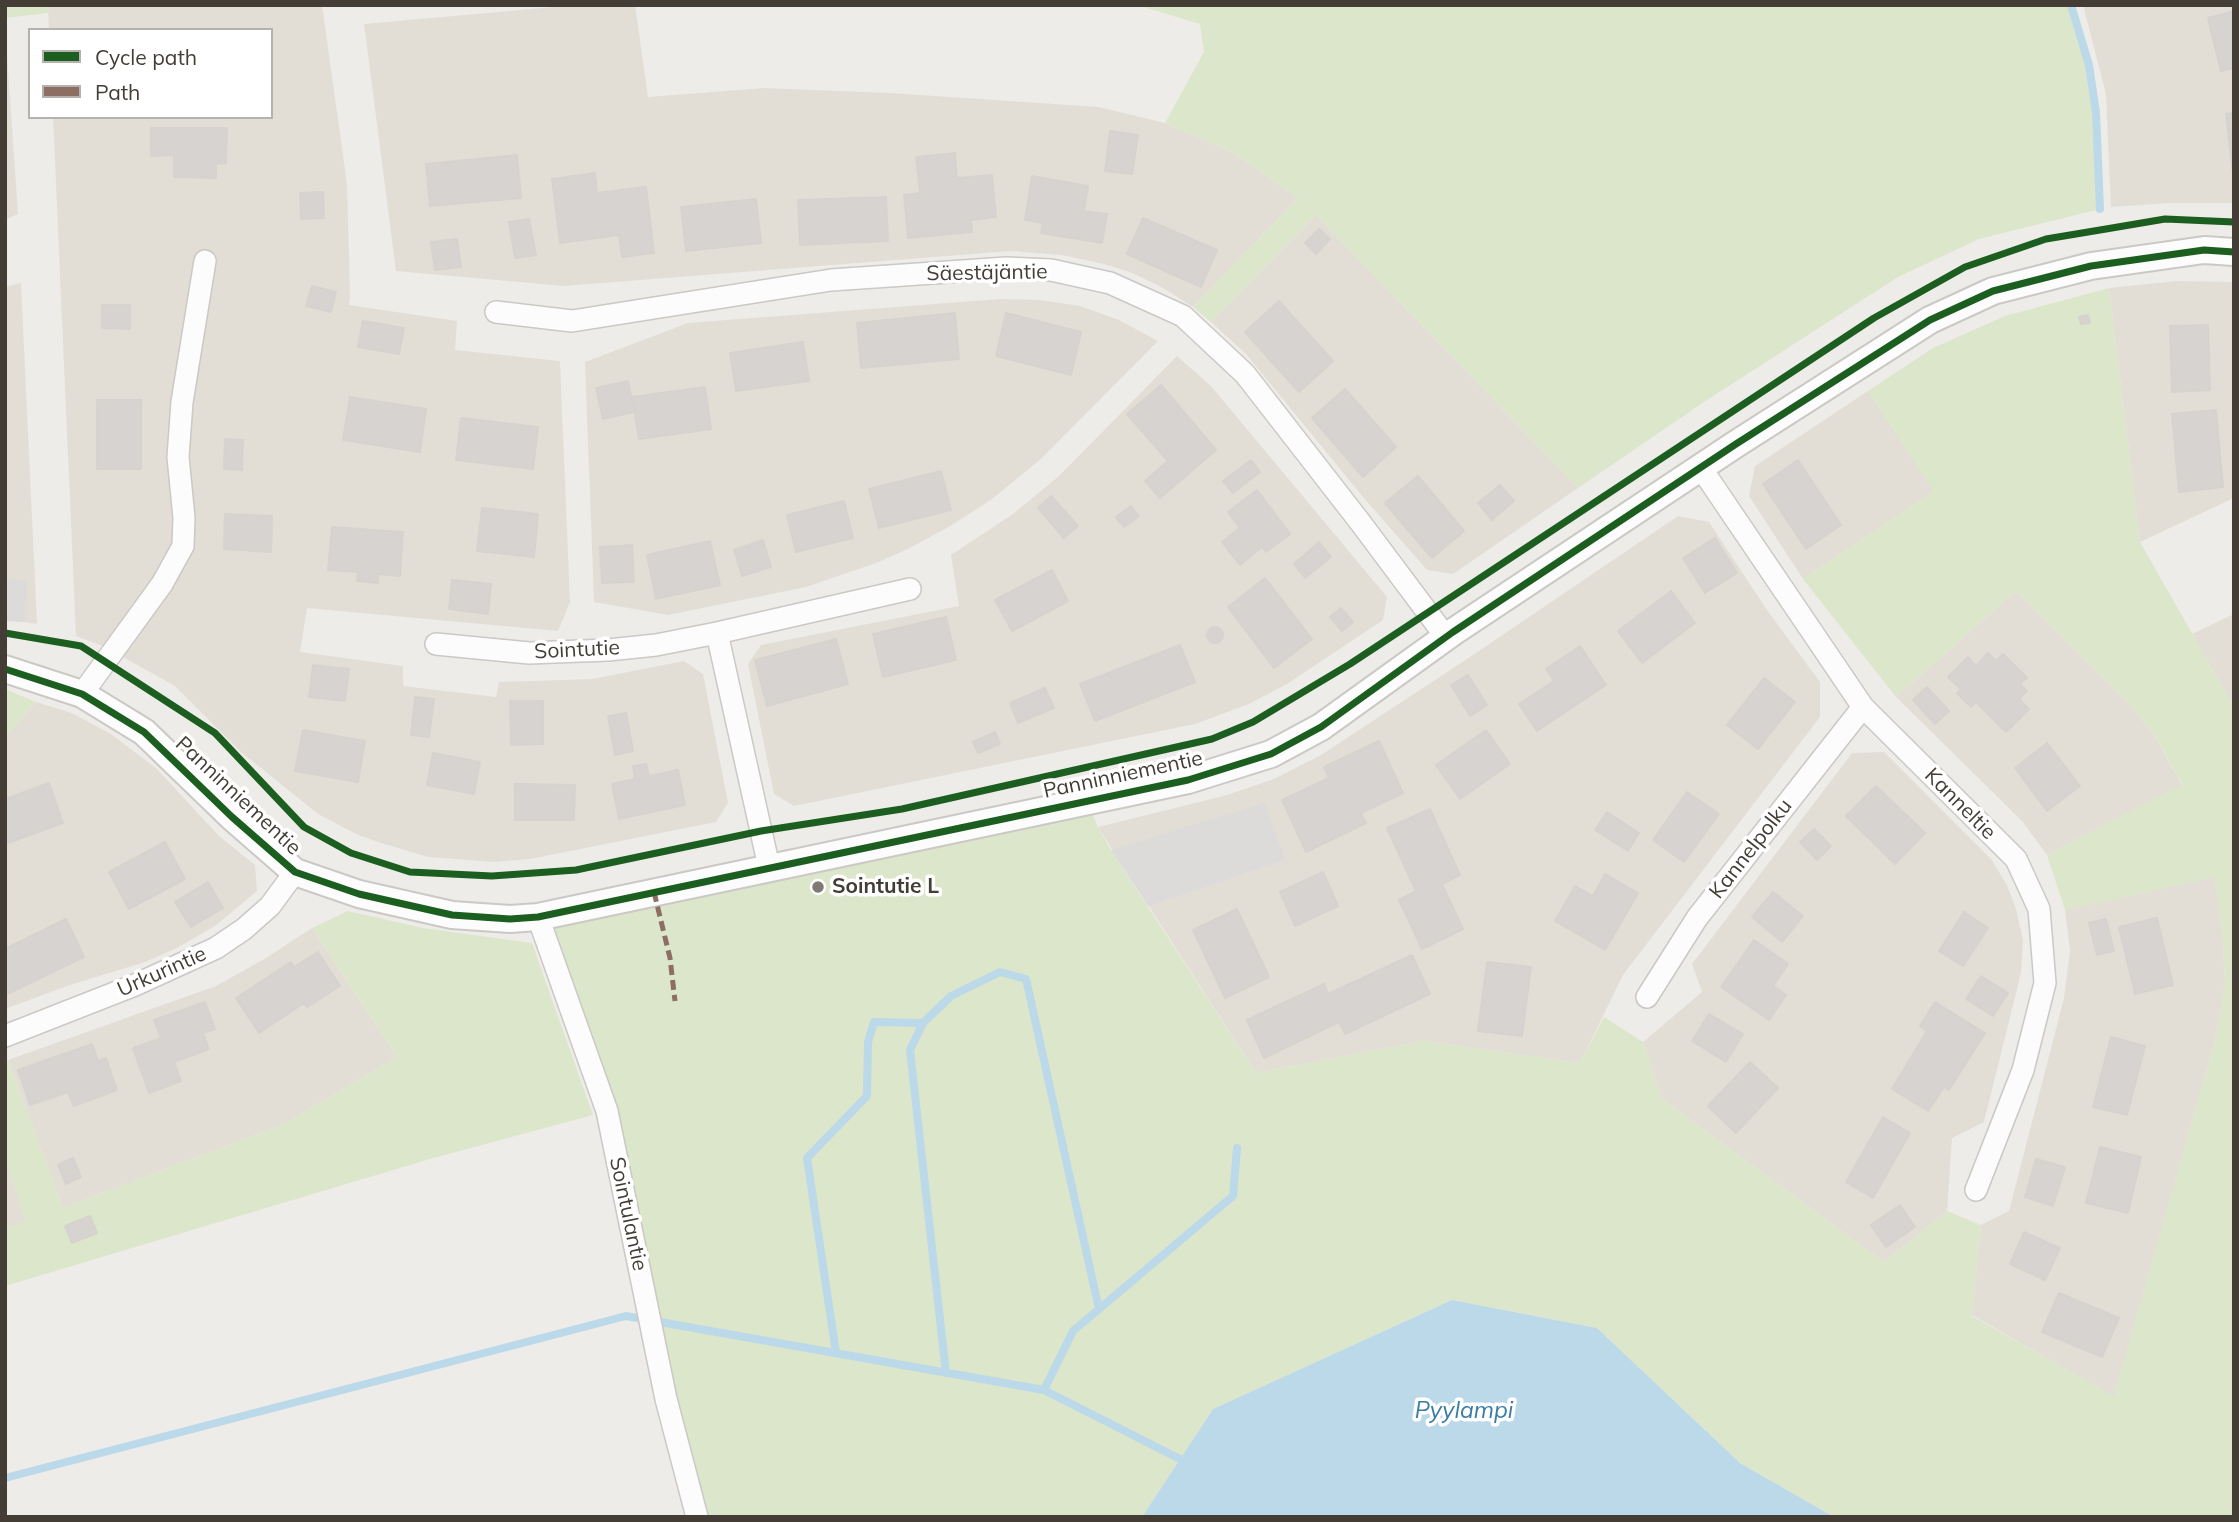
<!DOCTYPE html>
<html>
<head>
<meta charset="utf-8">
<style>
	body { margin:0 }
	#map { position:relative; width:2239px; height:1522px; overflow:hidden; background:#eeece9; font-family:Mulish,sans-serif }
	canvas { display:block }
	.frame { position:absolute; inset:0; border:7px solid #433d36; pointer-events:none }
	.legend { position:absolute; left:28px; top:28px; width:245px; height:91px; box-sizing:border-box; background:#fff; border:2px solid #b4b1af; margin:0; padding:9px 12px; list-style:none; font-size:21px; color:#433d36 }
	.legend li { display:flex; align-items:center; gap:14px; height:35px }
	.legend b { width:35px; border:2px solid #b4b1af }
</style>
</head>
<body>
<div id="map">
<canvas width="2239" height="1522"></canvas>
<div class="frame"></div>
<ul class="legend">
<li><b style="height:9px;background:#1b5e20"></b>Cycle path</li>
<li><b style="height:9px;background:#8d6e63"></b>Path</li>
</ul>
</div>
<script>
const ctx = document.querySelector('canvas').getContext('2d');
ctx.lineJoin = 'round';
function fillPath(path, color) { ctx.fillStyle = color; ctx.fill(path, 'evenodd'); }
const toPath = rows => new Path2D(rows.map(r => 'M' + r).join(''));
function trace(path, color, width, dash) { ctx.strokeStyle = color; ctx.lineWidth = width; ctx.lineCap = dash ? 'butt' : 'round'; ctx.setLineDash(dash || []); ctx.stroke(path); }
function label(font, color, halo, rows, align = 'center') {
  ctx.font = font + ' Mulish,sans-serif'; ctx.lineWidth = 7; ctx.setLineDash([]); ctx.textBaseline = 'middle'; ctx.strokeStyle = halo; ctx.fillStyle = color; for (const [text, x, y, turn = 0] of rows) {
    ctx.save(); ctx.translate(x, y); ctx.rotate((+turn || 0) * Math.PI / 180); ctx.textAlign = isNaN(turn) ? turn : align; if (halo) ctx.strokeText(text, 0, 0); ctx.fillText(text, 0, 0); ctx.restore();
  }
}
const residential = toPath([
	[48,5,322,5,347,184,350,296,349,305,457,321,455,350,560,361,570,602,558,631,307,608,300,652,403,666,403,686,496,697,499,682,592,679,684,661,703,674,728,803,716,822,530,859,494,862,428,857,381,843,358,835,318,814,241,752,175,686,105,647,76,636,53,117,271,117,271,30,49,30],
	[576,5,635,5,648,97,764,88,890,93,1099,107,1165,123,1232,152,1298,198,1193,307,1163,288,1130,272,1104,264,1062,255,1011,251,564,286,396,271,364,24],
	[2083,5,2234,5,2234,203,2169,203,2111,207,2106,94],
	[5,54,7,54,18,214,5,220],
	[1316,215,1578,488,1453,574,1427,570,1363,497,1246,354,1211,322],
	[2177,281,2234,282,2234,498,2140,542,2109,288],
	[21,283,37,624,5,619,5,287],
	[1000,299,1040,300,1080,306,1119,320,1158,341,1041,459,992,499,952,525,908,549,876,563,806,587,668,615,594,602,585,362,688,323],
	[1177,356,1211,386,1387,597,1383,620,1287,684,1249,704,1195,724,794,806,774,794,748,664,761,645,959,606,951,555,1013,514,1059,476],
	[1868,391,1934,491,1803,579,1749,496,1755,466],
	[1678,516,1709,522,1767,610,1820,682,1820,717,1623,975,1580,1063,1423,1041,1256,1073,1098,827,1227,795,1274,779,1321,755,1473,655],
	[2016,591,2128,703,2155,736,2182,785,2047,855,2022,821,1896,697],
	[2234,614,2234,707,2192,634],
	[36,702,72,713,111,734,157,769,219,836,255,865,257,891,215,926,177,948,145,962,70,985,5,1009,5,737],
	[1884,752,1991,859,2007,885,2016,909,2023,940,2021,973,1984,1122,1952,1138,1947,1211,1884,1262,1662,1099,1643,1042,1702,992,1692,964,1852,753],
	[2215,876,2223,944,2225,983,2219,1021,2212,1052,2114,1397,1972,1315,1981,1225,2009,1211,2064,998,2070,951,2065,910],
	[312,928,397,1057,284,1124,63,1208,8,1060,216,986,266,958],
	[5,1156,26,1221,5,1229]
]);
const green = toPath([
	[5,5,48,5,48,13,5,18],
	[1137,5,2071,5,2089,65,2096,112,2100,209,1979,239,1898,277,1707,400,1578,488,1316,215,1211,322,1193,307,1298,198,1232,152,1165,123,1204,52,1200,24],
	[2109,288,2140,542,2234,707,2234,1517,1834,1517,1740,1463,1597,1328,1452,1300,1213,1409,1142,1517,697,1517,607,1111,538,917,1087,802,1098,827,1111,850,1256,1073,1423,1041,1580,1063,1604,1017,1643,1042,1662,1099,1884,1262,1947,1211,1981,1225,1972,1316,2114,1396,2212,1052,2219,1021,2225,983,2223,944,2215,877,2065,910,2047,855,2182,784,2155,736,2128,703,2016,591,1896,697,1803,579,1933,491,1868,391,1933,348,2005,316],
	[5,689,36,702,5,737],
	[348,911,423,928,532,943,593,1115,430,1159,5,1286,5,1229,25,1221,5,1156,5,1061,8,1060,63,1208,284,1124,397,1057,312,928]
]);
const parking = toPath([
	[5,579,27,580,25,622,5,621],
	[1265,803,1285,860,1148,906,1111,850]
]);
const water = toPath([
	[1452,1300,1597,1328,1740,1463,1834,1517,1142,1517,1213,1409]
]);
const stream = toPath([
	[2071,5,2089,65,2096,112,2100,209],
	[836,1353,807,1158,867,1096,868,1042,874,1022,923,1023],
	[946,1373,910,1050,923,1023,951,996,1000,972,1026,979,1099,1309],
	[1044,1390,1073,1331,1233,1196,1237,1148],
	[5,1478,626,1316,1044,1390,1180,1459]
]);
const building = toPath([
	[2234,11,2234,68,2221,71,2208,18,2234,11],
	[2234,113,2234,183,2226,114,2234,113],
	[151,128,227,128,226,163,216,164,216,178,174,177,174,155,151,156,151,128],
	[1110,131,1138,135,1132,174,1105,171,1110,131],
	[955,153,957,178,992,175,996,217,971,220,972,232,908,238,904,195,920,193,916,157,955,153],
	[517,155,521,198,430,206,426,164,517,155],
	[595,173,597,193,646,187,654,253,622,257,619,235,560,243,552,179,595,173],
	[1032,176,1088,186,1084,211,1107,214,1102,243,1041,233,1043,223,1025,220,1032,176],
	[323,192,324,218,301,219,300,193,323,192],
	[886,197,888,241,800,245,798,200,886,197],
	[756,199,761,243,686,251,681,207,756,199],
	[1143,218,1217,250,1201,287,1127,254,1143,218],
	[529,219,536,255,515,258,509,222,529,219],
	[1319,229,1330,239,1316,254,1305,243,1319,229],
	[457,239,461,267,435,270,431,242,457,239],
	[312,286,336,292,331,312,306,306,312,286],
	[1279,301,1333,361,1299,392,1245,332,1279,301],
	[102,305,130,305,130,329,102,328,102,305],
	[955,313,959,359,861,368,857,323,955,313],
	[1006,313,1081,332,1071,375,996,356,1006,313],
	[2088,315,2090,323,2081,324,2079,317,2088,315],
	[363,321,404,328,399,354,358,347,363,321],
	[2208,325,2210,390,2172,392,2170,326,2208,325],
	[803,342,809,381,736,391,730,353,803,342],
	[628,381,634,412,603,419,596,388,628,381],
	[1161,385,1216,450,1160,498,1145,481,1168,461,1127,414,1161,385],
	[705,387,711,429,639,439,632,397,705,387],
	[1345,389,1396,447,1363,477,1312,418,1345,389],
	[350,397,426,409,420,452,343,440,350,397],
	[97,400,141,400,141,469,97,469,97,400],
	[2216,410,2223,487,2179,492,2172,414,2216,410],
	[461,418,538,427,533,469,456,460,461,418],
	[225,439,243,440,242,470,224,469,225,439],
	[1251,460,1260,472,1233,493,1223,481,1251,460],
	[1798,460,1841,525,1806,549,1763,484,1798,460],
	[941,471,951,510,879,528,869,489,941,471],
	[1418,476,1464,531,1432,558,1385,503,1418,476],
	[1500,485,1514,501,1492,520,1478,503,1500,485],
	[1257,490,1290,534,1266,552,1262,547,1240,565,1222,542,1240,528,1228,512,1257,490],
	[1051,496,1078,526,1064,538,1038,508,1051,496],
	[844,501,853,538,796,552,787,515,844,501],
	[1131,506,1139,516,1124,527,1116,517,1131,506],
	[482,508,538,514,534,557,477,551,482,508],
	[225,514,272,516,271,552,224,549,225,514],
	[332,527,403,532,400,576,378,574,378,583,357,581,358,572,328,570,332,527],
	[1715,538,1737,573,1705,593,1683,558,1715,538],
	[763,540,771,567,742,576,734,550,763,540],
	[710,541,720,585,656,599,647,555,710,541],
	[1319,542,1331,557,1305,578,1294,564,1319,542],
	[632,545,634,582,602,583,600,547,632,545],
	[1052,570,1068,601,1012,631,995,600,1052,570],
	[1265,578,1312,639,1274,668,1228,607,1265,578],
	[452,580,491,584,488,614,449,609,452,580],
	[1671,591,1695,623,1642,663,1618,631,1671,591],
	[1341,608,1353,622,1342,631,1330,617,1341,608],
	[946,617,956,660,883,677,873,634,946,617],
	'1207 635a8 8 0 1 1 16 0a8 8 0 1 1-16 0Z',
	[836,639,848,684,767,706,755,660,836,639],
	[1180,645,1195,682,1095,721,1080,684,1180,645],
	[1580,646,1606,685,1537,731,1519,704,1554,681,1546,669,1580,646],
	[1988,653,1996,661,2003,654,2027,678,2020,684,2027,691,2019,699,2029,709,2006,732,1976,702,1971,707,1957,693,1961,689,1948,677,1968,657,1976,666,1988,653],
	[313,665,349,669,345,701,309,697,313,665],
	[1468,675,1487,705,1470,716,1451,685,1468,675],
	[1764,678,1795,702,1758,749,1727,725,1764,678],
	[1927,687,1949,711,1935,724,1913,700,1927,687],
	[1045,688,1054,708,1018,723,1010,703,1045,688],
	[415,697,434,699,429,737,411,735,415,697],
	[510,701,543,701,543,744,511,745,510,701],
	[626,713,633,751,615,755,608,716,626,713],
	[303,730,365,741,358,782,295,771,303,730],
	[1486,730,1510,764,1460,799,1436,765,1486,730],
	[995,732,1000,744,978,753,973,742,995,732],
	[1379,741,1403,793,1361,813,1366,823,1306,852,1282,800,1329,778,1324,767,1379,741],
	[2047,743,2080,786,2047,811,2015,768,2047,743],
	[433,753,480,762,474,794,427,785,433,753],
	[646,764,649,776,678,770,685,805,619,819,612,784,635,779,633,766,646,764],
	[49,783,63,823,5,844,5,799,49,783],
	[515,784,575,785,574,820,515,820,515,784],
	[1876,786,1925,833,1895,864,1846,816,1876,786],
	[1687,792,1719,814,1684,862,1653,840,1687,792],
	[1430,809,1460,875,1442,884,1463,929,1422,949,1399,900,1416,891,1387,828,1430,809],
	[1607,812,1639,833,1628,851,1595,830,1607,812],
	[1814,829,1831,846,1817,860,1800,842,1814,829],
	[165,842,185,879,129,909,109,872,165,842],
	[1323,872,1338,906,1295,926,1280,892,1323,872],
	[1605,874,1638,893,1605,950,1555,921,1575,886,1593,896,1605,874],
	[208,882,223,908,191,927,175,902,208,882],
	[1773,892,1803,916,1782,942,1752,917,1773,892],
	[1237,909,1269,977,1225,998,1193,930,1237,909],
	[1964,912,1988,928,1963,966,1939,951,1964,912],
	[2157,918,2173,985,2135,994,2119,927,2157,918],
	[66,919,84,957,5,995,5,949,66,919],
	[2106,919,2114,951,2097,955,2089,923,2106,919],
	[1754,940,1788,964,1773,986,1786,995,1769,1020,1721,987,1754,940],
	[318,952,340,986,307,1007,304,1003,259,1033,236,998,291,962,294,967,318,952],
	[1412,955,1430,994,1345,1034,1339,1022,1264,1058,1247,1020,1324,984,1328,994,1412,955],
	[1487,962,1531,967,1522,1036,1478,1031,1487,962],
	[1981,976,2008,993,1993,1016,1966,999,1981,976],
	[205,1002,215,1029,203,1033,209,1049,174,1062,181,1081,149,1093,133,1048,161,1038,154,1020,205,1002],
	[1935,1002,1985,1033,1949,1090,1944,1087,1928,1111,1892,1089,1927,1031,1920,1026,1935,1002],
	[1709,1014,1743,1034,1726,1062,1692,1041,1709,1014],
	[2111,1037,2145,1046,2127,1115,2093,1107,2111,1037],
	[92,1044,98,1061,106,1058,117,1090,74,1106,68,1092,30,1105,18,1070,92,1044],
	[1750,1062,1778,1088,1736,1133,1708,1106,1750,1062],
	[1883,1117,1910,1133,1873,1198,1846,1182,1883,1117],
	[2100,1147,2141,1157,2128,1213,2086,1203,2100,1147],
	[73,1158,81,1177,66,1184,58,1165,73,1158],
	[2036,1159,2065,1167,2053,1206,2025,1197,2036,1159],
	[1900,1205,1915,1227,1886,1247,1871,1225,1900,1205],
	[90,1216,97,1233,72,1243,65,1226,90,1216],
	[2024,1232,2060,1248,2045,1280,2010,1264,2024,1232],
	[2059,1293,2119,1318,2102,1357,2042,1332,2059,1293]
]);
const minor = toPath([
	[496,312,572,321,831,280,1006,268,1051,270,1110,283,1183,316,1245,374,1360,522,1446,637],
	[1701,468,1863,707,2016,859,2039,909,2045,983,2023,1070,1976,1190],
	[717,633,769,867],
	[436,644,529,653,608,650,656,645,717,633,910,589],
	[82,694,162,584,183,546,184,518,178,457,182,402,205,261],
	[538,917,607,1111,666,1399,697,1517],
	[1647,997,1697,918,1863,707],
	[5,1036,135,985,216,948,244,929,270,906,295,872]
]);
const tertiary = toPath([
	[5,669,82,694,144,732,232,817,295,872,359,894,452,915,510,919,538,917,1188,780,1271,754,1321,727,1453,632,1736,444,1930,320,1993,291,2091,266,2204,250,2234,252]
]);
const quiet = toPath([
	[654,892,670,958,675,1001]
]);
const cycleway = toPath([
	[5,633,81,646,215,733,304,827,351,853,410,872,492,876,576,870,761,831,902,809,1212,739,1253,722,1350,664,1874,318,1965,267,2046,239,2106,229,2165,219,2234,222],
	[5,669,82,694,144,732,232,817,295,872,359,894,452,915,510,919,538,917,1188,780,1271,754,1321,727,1453,632,1736,444,1930,320,1993,291,2091,266,2204,250,2234,252]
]);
const markers = [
	[818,887,7,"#7f7a75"]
];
const streetNames = [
	["Säestäjäntie",987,273,-1],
	["Sointutie",577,650,-3],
	["Panninniementie",1123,775,-12],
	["Panninniementie",238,796,43],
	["Kanneltie",1960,804,45],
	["Kannelpolku",1751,849,-52],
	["Urkurintie",162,972,-24],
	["Sointulantie",628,1214,78]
];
const poiNames = [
	["Sointutie L",832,887]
];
const waterNames = [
	["Pyylampi",1464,1411]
];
fillPath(residential, '#e2ded6');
fillPath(green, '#dce6cb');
fillPath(parking, '#dddbd9');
fillPath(water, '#bcd9e9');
trace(stream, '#bcd9e9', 8);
fillPath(building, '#d6d3d0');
trace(building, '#d6d3cf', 2);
trace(minor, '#cbc8c5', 24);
trace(tertiary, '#cbc8c5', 30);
trace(minor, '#fcfcfc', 21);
trace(tertiary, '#fcfcfc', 26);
trace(quiet, '#8d6e63', 5, [10, 5]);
trace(cycleway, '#1b5e20', 7);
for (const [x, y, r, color] of markers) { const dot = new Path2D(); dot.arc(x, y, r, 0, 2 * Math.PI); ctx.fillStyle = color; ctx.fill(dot); trace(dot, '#fff', 2.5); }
label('21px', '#433d36', '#fff', streetNames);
label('bold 21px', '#433d36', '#fff', poiNames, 'left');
label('italic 23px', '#397ca5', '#fff', waterNames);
</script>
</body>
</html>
